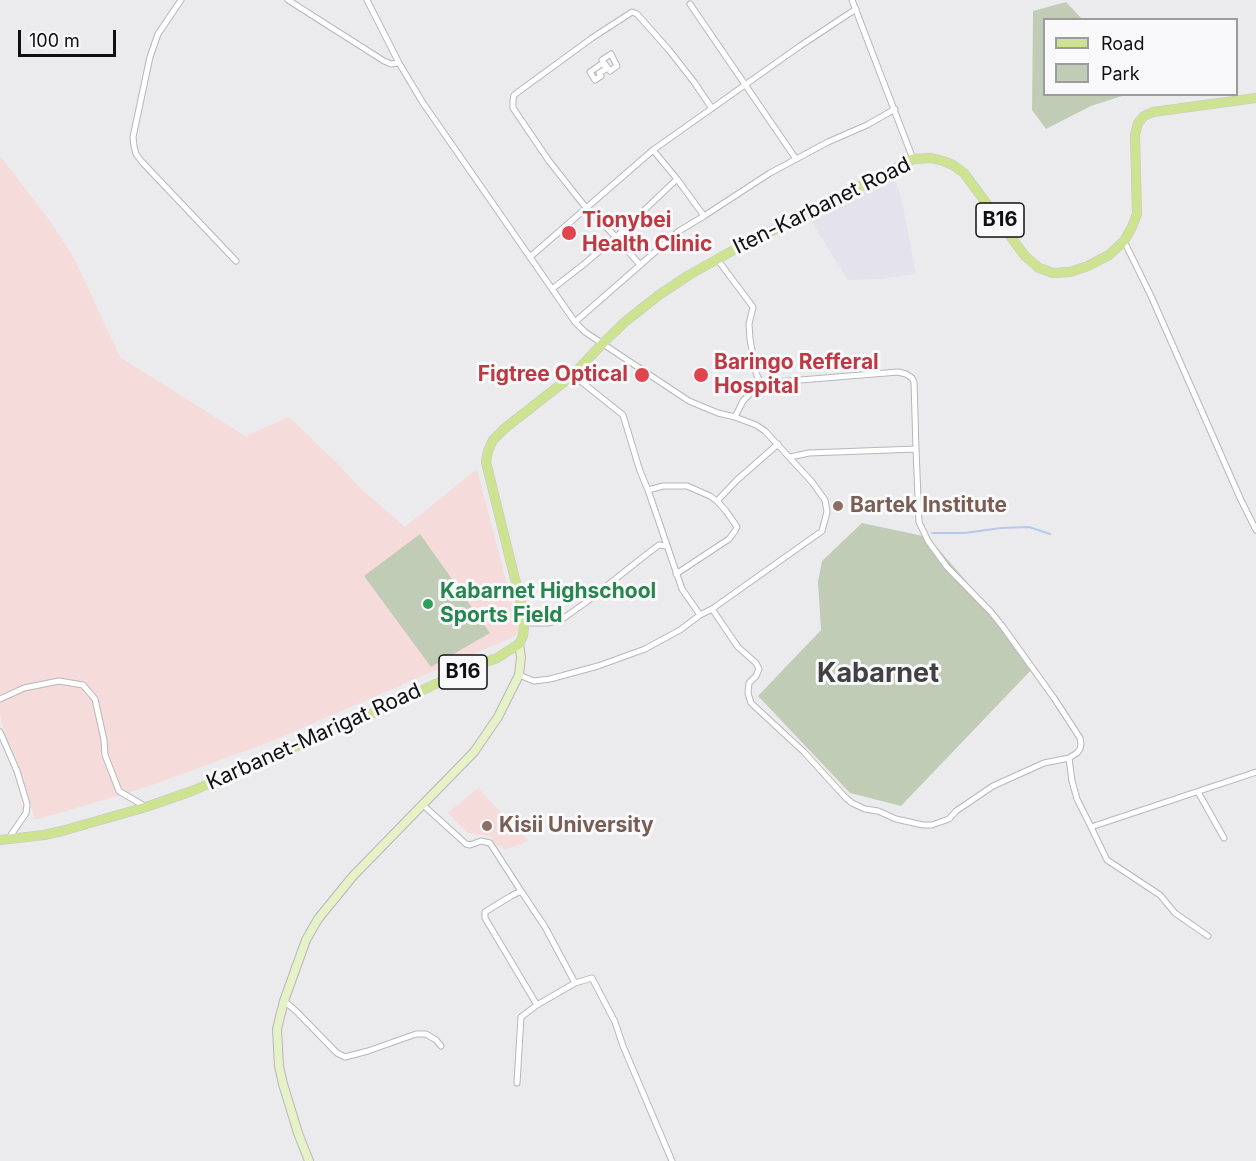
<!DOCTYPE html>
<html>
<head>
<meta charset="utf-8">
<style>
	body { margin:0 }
	#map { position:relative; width:1256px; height:1161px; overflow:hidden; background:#ebebee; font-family:Inter,sans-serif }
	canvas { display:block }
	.legend { position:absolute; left:1043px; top:18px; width:195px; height:78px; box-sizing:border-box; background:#f9f9fc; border:2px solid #9c9c9e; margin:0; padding:8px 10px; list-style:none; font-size:18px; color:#101011 }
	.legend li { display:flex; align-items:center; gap:12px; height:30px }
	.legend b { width:30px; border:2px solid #9c9c9e }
	.scale { position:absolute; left:18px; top:30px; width:98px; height:27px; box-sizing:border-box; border:3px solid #101011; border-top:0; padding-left:8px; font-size:18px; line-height:21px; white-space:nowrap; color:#101011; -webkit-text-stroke:4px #f9f9fc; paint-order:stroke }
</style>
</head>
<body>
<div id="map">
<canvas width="1256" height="1161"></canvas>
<ul class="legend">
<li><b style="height:8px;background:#cee392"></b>Road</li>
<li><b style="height:16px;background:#c1ccb6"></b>Park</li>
</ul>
<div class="scale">100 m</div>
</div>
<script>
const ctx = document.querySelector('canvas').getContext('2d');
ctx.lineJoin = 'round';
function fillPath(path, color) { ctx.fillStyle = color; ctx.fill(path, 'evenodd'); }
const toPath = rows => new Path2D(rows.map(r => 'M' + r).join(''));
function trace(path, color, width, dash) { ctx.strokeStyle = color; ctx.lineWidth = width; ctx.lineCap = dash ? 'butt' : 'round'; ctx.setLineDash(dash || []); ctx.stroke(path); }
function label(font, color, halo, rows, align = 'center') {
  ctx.font = font + ' Inter,sans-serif'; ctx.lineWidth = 6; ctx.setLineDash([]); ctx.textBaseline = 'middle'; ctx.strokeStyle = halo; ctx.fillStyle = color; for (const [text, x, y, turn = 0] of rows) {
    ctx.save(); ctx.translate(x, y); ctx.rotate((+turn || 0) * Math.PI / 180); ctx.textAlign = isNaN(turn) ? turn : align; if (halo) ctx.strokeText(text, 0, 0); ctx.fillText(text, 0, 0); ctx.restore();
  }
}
const built = toPath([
	[892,173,901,196,916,274,880,279,848,280,808,216]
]);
const education = toPath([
	[0,156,48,218,74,258,120,357,245,436,289,417,339,465,360,488,405,527,477,469,520,634,267,743,141,789,35,820,17,760,6,738,0,716],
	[478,788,494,805,528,841,504,850,500,845,498,847,490,836,468,833,448,813]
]);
const medical = toPath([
	[700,364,711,372,702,385,690,378]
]);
const green = toPath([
	[1066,2,1082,19,1044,20,1044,94,1125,95,1091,106,1046,129,1032,110,1033,11],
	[862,523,928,537,966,581,1033,668,901,806,850,793,758,696,821,630,818,582,822,561],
	[420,534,490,633,431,667,364,576]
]);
const stream = toPath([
	[932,533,965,533,1001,528,1029,527,1050,534]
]);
const street = toPath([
	[181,0,158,34,150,57,133,137,134,146,136,154,142,162,236,261],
	[288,0,384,61,391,64,399,63],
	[367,0,399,63,423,103,575,322,585,332,689,401,718,413,735,417,756,425,765,431,812,482,825,500,827,512,822,531,712,609,700,615,680,630,645,649,598,666,550,679,534,681,519,675],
	[852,0,913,159],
	[690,4,796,159],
	[611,54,617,66,610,71,602,60,611,54],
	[603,63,606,69,599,73,601,76,595,80,590,72,603,63],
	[704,216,770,173,828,142,867,125,895,109],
	[1124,241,1151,296,1241,500,1256,530],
	[530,257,653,150,800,46,856,9],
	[717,259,753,307,749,324,750,339,756,373,761,384],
	[640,265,616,237,583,204,549,161,513,108,513,100,514,95,592,38,632,12,637,14,669,50,694,82,711,107],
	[552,289,583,265,616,237,677,179],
	[575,322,679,231,704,216,677,179,653,150],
	[573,375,623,415,640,471,648,490,682,589,700,615],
	[735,417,743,401,756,387,761,384,776,382,898,372,906,374,912,378,914,382,916,449],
	[648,490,663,486,687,486,710,496,717,501,726,511,737,527,735,531,729,539,676,574],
	[717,501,737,480,778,444],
	[712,609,738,647,756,663,759,669,756,676,749,683,748,693,751,703,804,752,845,797,852,803,865,809,878,811,896,819,923,825,932,825,949,819,956,811,993,786,1044,763,1069,758,1077,753,1080,749,1081,744,1080,738,1054,698,1003,627,991,612,947,567,928,541,919,522,916,449,809,453,790,457],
	[524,623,547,623,561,620,585,603,647,554,659,545,667,546],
	[0,699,24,688,59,681,83,685,95,699,104,740,105,755,119,791,146,807],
	[0,732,17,771,27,804,26,813,9,838],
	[1069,758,1072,781,1077,799,1091,827],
	[1198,792,1224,838],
	[422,804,466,844,470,845,481,841,490,843,521,891],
	[1208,936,1175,913,1160,895,1107,860,1091,827,1256,772],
	[575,983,537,1005,485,918,485,912,511,896,521,891,545,927,575,983,592,978,615,1022,623,1046,672,1161],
	[284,1001,296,1011,337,1053,345,1057,368,1051,416,1034,426,1034,436,1040,441,1046],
	[517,1083,521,1017,537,1005]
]);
const secondary = toPath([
	[309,1161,298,1133,283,1084,279,1066,277,1029,284,1001,306,940,318,919,353,876,474,752,498,717,519,675,521,657,519,644]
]);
const primary = toPath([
	[0,840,44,835,62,831,146,807,192,791,378,711,472,667,497,658,519,644,523,636,524,627,522,607,486,462,488,451,493,440,505,428,573,375,603,343,626,321,659,295,689,275,739,247,820,207,913,159,931,158,943,161,953,165,964,173,1025,256,1039,268,1053,273,1070,272,1088,266,1109,255,1124,241,1132,227,1137,214,1135,135,1138,123,1144,116,1153,112,1256,98]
]);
const markers = [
	[569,233,8,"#e0444e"],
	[642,375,8,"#e0444e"],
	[701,375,8,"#e0444e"],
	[838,506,6,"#8d6e63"],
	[428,604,6,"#2e9e5b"],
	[487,826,6,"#8d6e63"]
];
const shields = [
	[1000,220,48],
	[463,672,48]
];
const shieldNames = [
	["B16",1000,220],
	["B16",463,672]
];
const streetNames = [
	["Iten-Karbanet Road",822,206,-26],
	["Karbanet-Marigat Road",314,737,-24]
];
const healthNames = [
	["Tionybei",582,221],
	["Health Clinic",582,245],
	["Baringo Refferal",714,363],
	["Hospital",714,387],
	["Figtree Optical",628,375,"right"]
];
const educationNames = [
	["Bartek Institute",850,506],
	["Kisii University",499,826]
];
const leisureNames = [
	["Kabarnet Highschool",440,592],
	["Sports Field",440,616]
];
const districtNames = [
	["Kabarnet",878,674]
];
fillPath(built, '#e3e2ed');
fillPath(education, '#f5dbd9');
fillPath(medical, '#f3ddd0');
fillPath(green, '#c1ccb6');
trace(stream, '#b7c8ea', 2);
trace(street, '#b7b7ba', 7);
trace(secondary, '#b7b7ba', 10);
trace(primary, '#c6c6c6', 10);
trace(street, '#fff', 5);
trace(secondary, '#e6f1c8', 8);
trace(primary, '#cee392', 9);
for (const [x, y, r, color] of markers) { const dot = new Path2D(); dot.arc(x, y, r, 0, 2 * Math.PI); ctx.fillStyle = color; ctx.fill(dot); trace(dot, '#f9f9fc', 2); }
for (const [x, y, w] of shields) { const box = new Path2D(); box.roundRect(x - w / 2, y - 17, w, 34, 4.5); ctx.fillStyle = '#f9f9fc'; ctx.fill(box); trace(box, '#101011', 1.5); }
label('bold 20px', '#101011', null, shieldNames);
label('21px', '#101011', '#f9f9fc', streetNames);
label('bold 21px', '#be3a42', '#f9f9fc', healthNames, 'left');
label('bold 21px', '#785e54', '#f9f9fc', educationNames, 'left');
label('bold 21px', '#27864d', '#f9f9fc', leisureNames, 'left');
label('bold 27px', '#414143', '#f9f9fc', districtNames);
</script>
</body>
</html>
